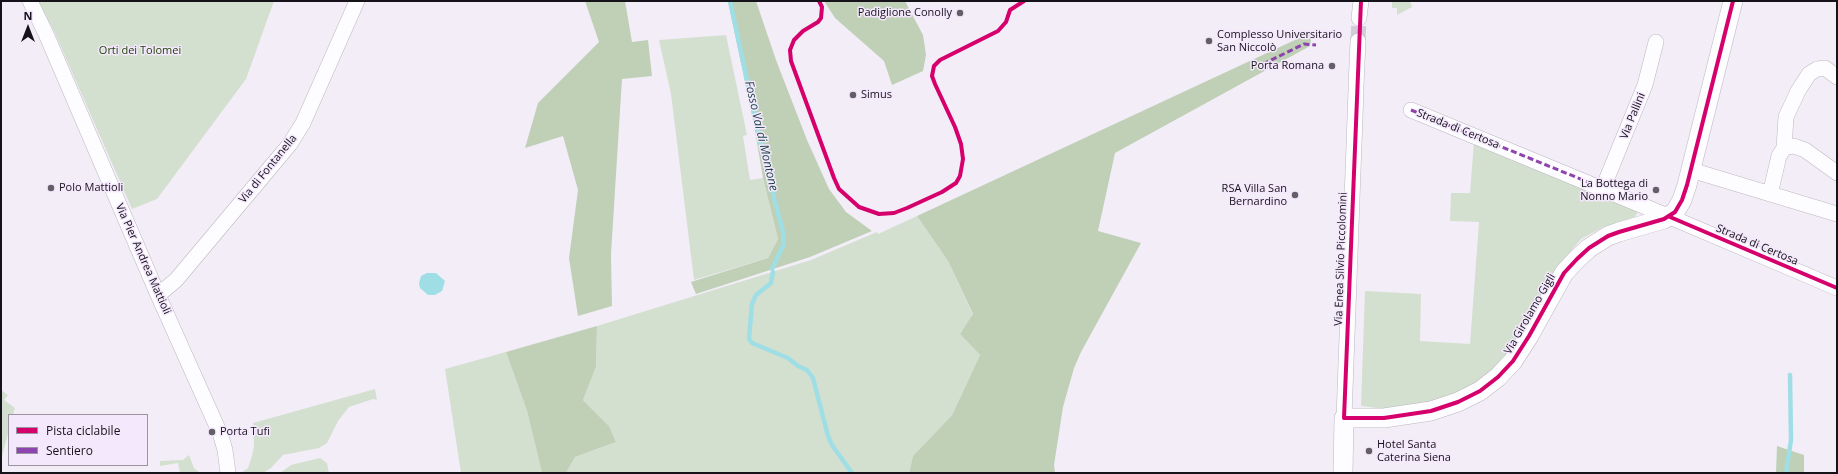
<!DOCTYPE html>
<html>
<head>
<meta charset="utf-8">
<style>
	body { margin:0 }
	#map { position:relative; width:1838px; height:474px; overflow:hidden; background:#f3edf8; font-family:"Open Sans",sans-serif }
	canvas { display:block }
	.frame { position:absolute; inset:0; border:2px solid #161219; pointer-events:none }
	.legend { position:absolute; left:8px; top:414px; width:140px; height:52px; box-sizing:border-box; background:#f4e8fd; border:1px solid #9b92a2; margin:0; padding:5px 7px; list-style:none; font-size:12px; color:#161219 }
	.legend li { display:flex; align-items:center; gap:8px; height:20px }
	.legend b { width:20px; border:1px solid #9b92a2 }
	.north { position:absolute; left:8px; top:8px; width:40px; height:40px; -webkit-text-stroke:3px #f4e8fd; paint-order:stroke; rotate:0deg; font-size:11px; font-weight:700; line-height:16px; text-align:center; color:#161219 }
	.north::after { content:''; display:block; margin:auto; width:14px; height:18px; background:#161219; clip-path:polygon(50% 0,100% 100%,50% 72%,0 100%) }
</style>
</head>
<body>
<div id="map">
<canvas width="1838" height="474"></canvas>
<div class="frame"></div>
<ul class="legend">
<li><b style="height:5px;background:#d6006c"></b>Pista ciclabile</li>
<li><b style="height:5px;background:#8e44ad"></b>Sentiero</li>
</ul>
<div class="north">N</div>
</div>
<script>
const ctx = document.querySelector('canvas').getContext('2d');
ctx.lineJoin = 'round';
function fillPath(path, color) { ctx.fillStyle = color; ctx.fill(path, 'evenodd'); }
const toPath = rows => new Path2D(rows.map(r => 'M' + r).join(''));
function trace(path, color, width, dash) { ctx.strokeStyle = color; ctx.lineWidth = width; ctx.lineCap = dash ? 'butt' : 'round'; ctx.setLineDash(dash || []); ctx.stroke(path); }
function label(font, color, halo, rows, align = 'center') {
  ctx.font = font + ' "Open Sans",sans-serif'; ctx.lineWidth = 3; ctx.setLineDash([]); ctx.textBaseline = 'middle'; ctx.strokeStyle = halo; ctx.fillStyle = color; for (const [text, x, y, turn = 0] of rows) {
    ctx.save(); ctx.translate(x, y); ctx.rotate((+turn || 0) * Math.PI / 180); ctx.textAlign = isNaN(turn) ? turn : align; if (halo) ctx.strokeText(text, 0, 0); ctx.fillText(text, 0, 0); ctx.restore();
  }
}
const green = toPath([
	[38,1,274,1,246,79,157,199,132,209,54,31],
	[1392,1,1410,1,1412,7,1397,15,1397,8,1392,8],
	[726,35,747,135,743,136,750,180,763,178,778,239,768,258,694,280,671,94,659,40],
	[1474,141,1639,209,1635,217,1603,227,1581,239,1562,262,1509,353,1493,371,1472,386,1453,396,1425,403,1385,409,1361,406,1365,291,1421,294,1420,341,1470,344,1479,222,1450,221,1451,193,1470,193],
	[917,216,948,261,973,315,960,334,980,355,952,415,913,456,909,473,566,473,575,457,616,442,609,426,583,400,596,367,597,326,811,260,877,232,878,234],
	[506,352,527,411,542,473,461,473,445,369],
	[375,389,377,400,373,399,349,407,338,421,327,443,319,448,283,455,271,468,263,473,241,473,248,468,252,456,254,446,253,423],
	[1,390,8,395,4,400,15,408,13,415,9,415,9,430,1,460],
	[189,455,194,468,200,473,180,473,178,463,160,466,160,461,183,460],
	[320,458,327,463,329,473,280,473,291,465]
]);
const forest = toPath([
	[585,1,625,1,632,42,648,40,652,76,622,79,611,254,612,306,578,316,569,258,578,190,563,136,525,148,538,103,599,42],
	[728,1,756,1,776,60,807,140,829,189,846,212,872,231,810,257,696,294,691,282,768,258,778,239,763,178,754,125],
	[824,1,905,1,923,35,926,55,923,71,892,85,884,61,835,18],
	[1312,32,1310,46,1115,153,1098,231,1141,243,1081,352,1074,368,1063,407,1054,465,1055,473,909,473,913,456,952,415,980,355,960,334,973,314,948,261,917,216],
	[597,326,596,367,583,400,609,426,616,442,575,457,566,473,542,473,527,411,506,352],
	[1777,446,1804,455,1804,473,1776,473]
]);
const water = toPath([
	[427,273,436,273,445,281,442,291,435,295,428,295,420,288,419,283,421,276]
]);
const stream = toPath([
	[730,1,764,159,783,232,784,244,772,269],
	[773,272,771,283,756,295,752,304,749,339,752,343,788,358,798,366,807,370,813,378,828,436,832,445,852,473],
	[1786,473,1791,440,1790,375]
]);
const minorTunnel = toPath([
	[1358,41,1359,18]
]);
const minor = toPath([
	[30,1,46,34,158,295,218,429],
	[1359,18,1361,1],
	[1356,86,1358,41],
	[1411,110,1670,217,1837,288],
	[1784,148,1794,146,1805,150,1837,173],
	[1691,170,1837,214],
	[1603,188,1645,85,1656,42],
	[1770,194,1779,156,1784,148,1786,117,1798,91,1809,74,1817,69,1825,68,1837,77],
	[158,295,176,280,290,144,303,123,357,1],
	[1344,418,1356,90],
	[220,433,225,450,228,473]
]);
const major = toPath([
	[1343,473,1344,418,1384,418,1431,411,1458,402,1480,391,1498,377,1513,361,1529,336,1564,273,1577,259,1589,248,1608,236,1619,232,1664,219,1675,212,1682,200,1687,185,1733,1]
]);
const quiet = toPath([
	[1263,64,1304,44,1316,45],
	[1411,110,1588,182]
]);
const cycleway = toPath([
	[819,1,822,7,821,18,818,22,803,31,794,40,790,50,791,61,834,178,839,189,859,207,879,214,894,213,907,208,942,192,956,183,960,176,963,159,961,144,955,127,935,84,932,76,934,66,940,60,998,31,1006,22,1010,10,1024,1],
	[1361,1,1344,418,1384,418,1431,411,1458,402,1480,391,1498,377,1513,361,1529,336,1564,273,1577,259,1589,248,1608,236,1619,232,1664,219,1675,212,1682,200,1687,185,1733,1],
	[1670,217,1837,288]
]);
const markers = [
	[960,13,4,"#635f67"],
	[1209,41,4,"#635f67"],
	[1332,66,4,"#635f67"],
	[853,95,4,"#635f67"],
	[51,188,4,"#635f67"],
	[1656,190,4,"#635f67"],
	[1295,195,4,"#635f67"],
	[212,432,4,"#635f67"],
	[1369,451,4,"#635f67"]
];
const poiNames = [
	["Padiglione Conolly",952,13,"right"],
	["Complesso Universitario",1217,35],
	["San Niccolò",1217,48],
	["Porta Romana",1324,66,"right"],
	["Simus",861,95],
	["La Bottega di",1648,184,"right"],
	["Nonno Mario",1648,197,"right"],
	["Polo Mattioli",59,188],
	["RSA Villa San",1287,189,"right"],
	["Bernardino",1287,202,"right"],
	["Porta Tufi",220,432],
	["Hotel Santa",1377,445],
	["Caterina Siena",1377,458]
];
const parkNames = [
	["Orti dei Tolomei",140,51]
];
const streetNames = [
	["Via Pallini",1633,116,-68],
	["Strada di Certosa",1458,129,22],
	["Via di Fontanella",268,169,-51],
	["Strada di Certosa",1757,245,23],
	["Via Pier Andrea Mattioli",143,259,66],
	["Via Enea Silvio Piccolomini",1341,259,-88],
	["Via Girolamo Gigli",1530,314,-60]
];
const waterNames = [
	["Fosso Val di Montone",761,136,77]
];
fillPath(green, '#d4e0cf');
fillPath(forest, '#bfd0b7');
fillPath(water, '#a0dee6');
trace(stream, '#a0dee6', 4.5);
trace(minorTunnel, '#d2ccd7', 15, [15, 8]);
trace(minor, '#bcb7c0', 16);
trace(major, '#bcb7c0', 20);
trace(minor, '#fdfcfe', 15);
trace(major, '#fdfcfe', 19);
trace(quiet, '#8e44ad', 3, [6, 3]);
trace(cycleway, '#d6006c', 4);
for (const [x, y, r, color] of markers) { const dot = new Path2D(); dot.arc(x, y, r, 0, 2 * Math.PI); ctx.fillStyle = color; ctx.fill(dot); trace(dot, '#f4e8fd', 1.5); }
label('11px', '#161219', '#f4e8fd', poiNames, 'left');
label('11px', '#204206', '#f4e8fd', parkNames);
label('11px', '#161219', '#f4e8fd', streetNames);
label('italic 12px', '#1a4447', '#f4e8fd', waterNames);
</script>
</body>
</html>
